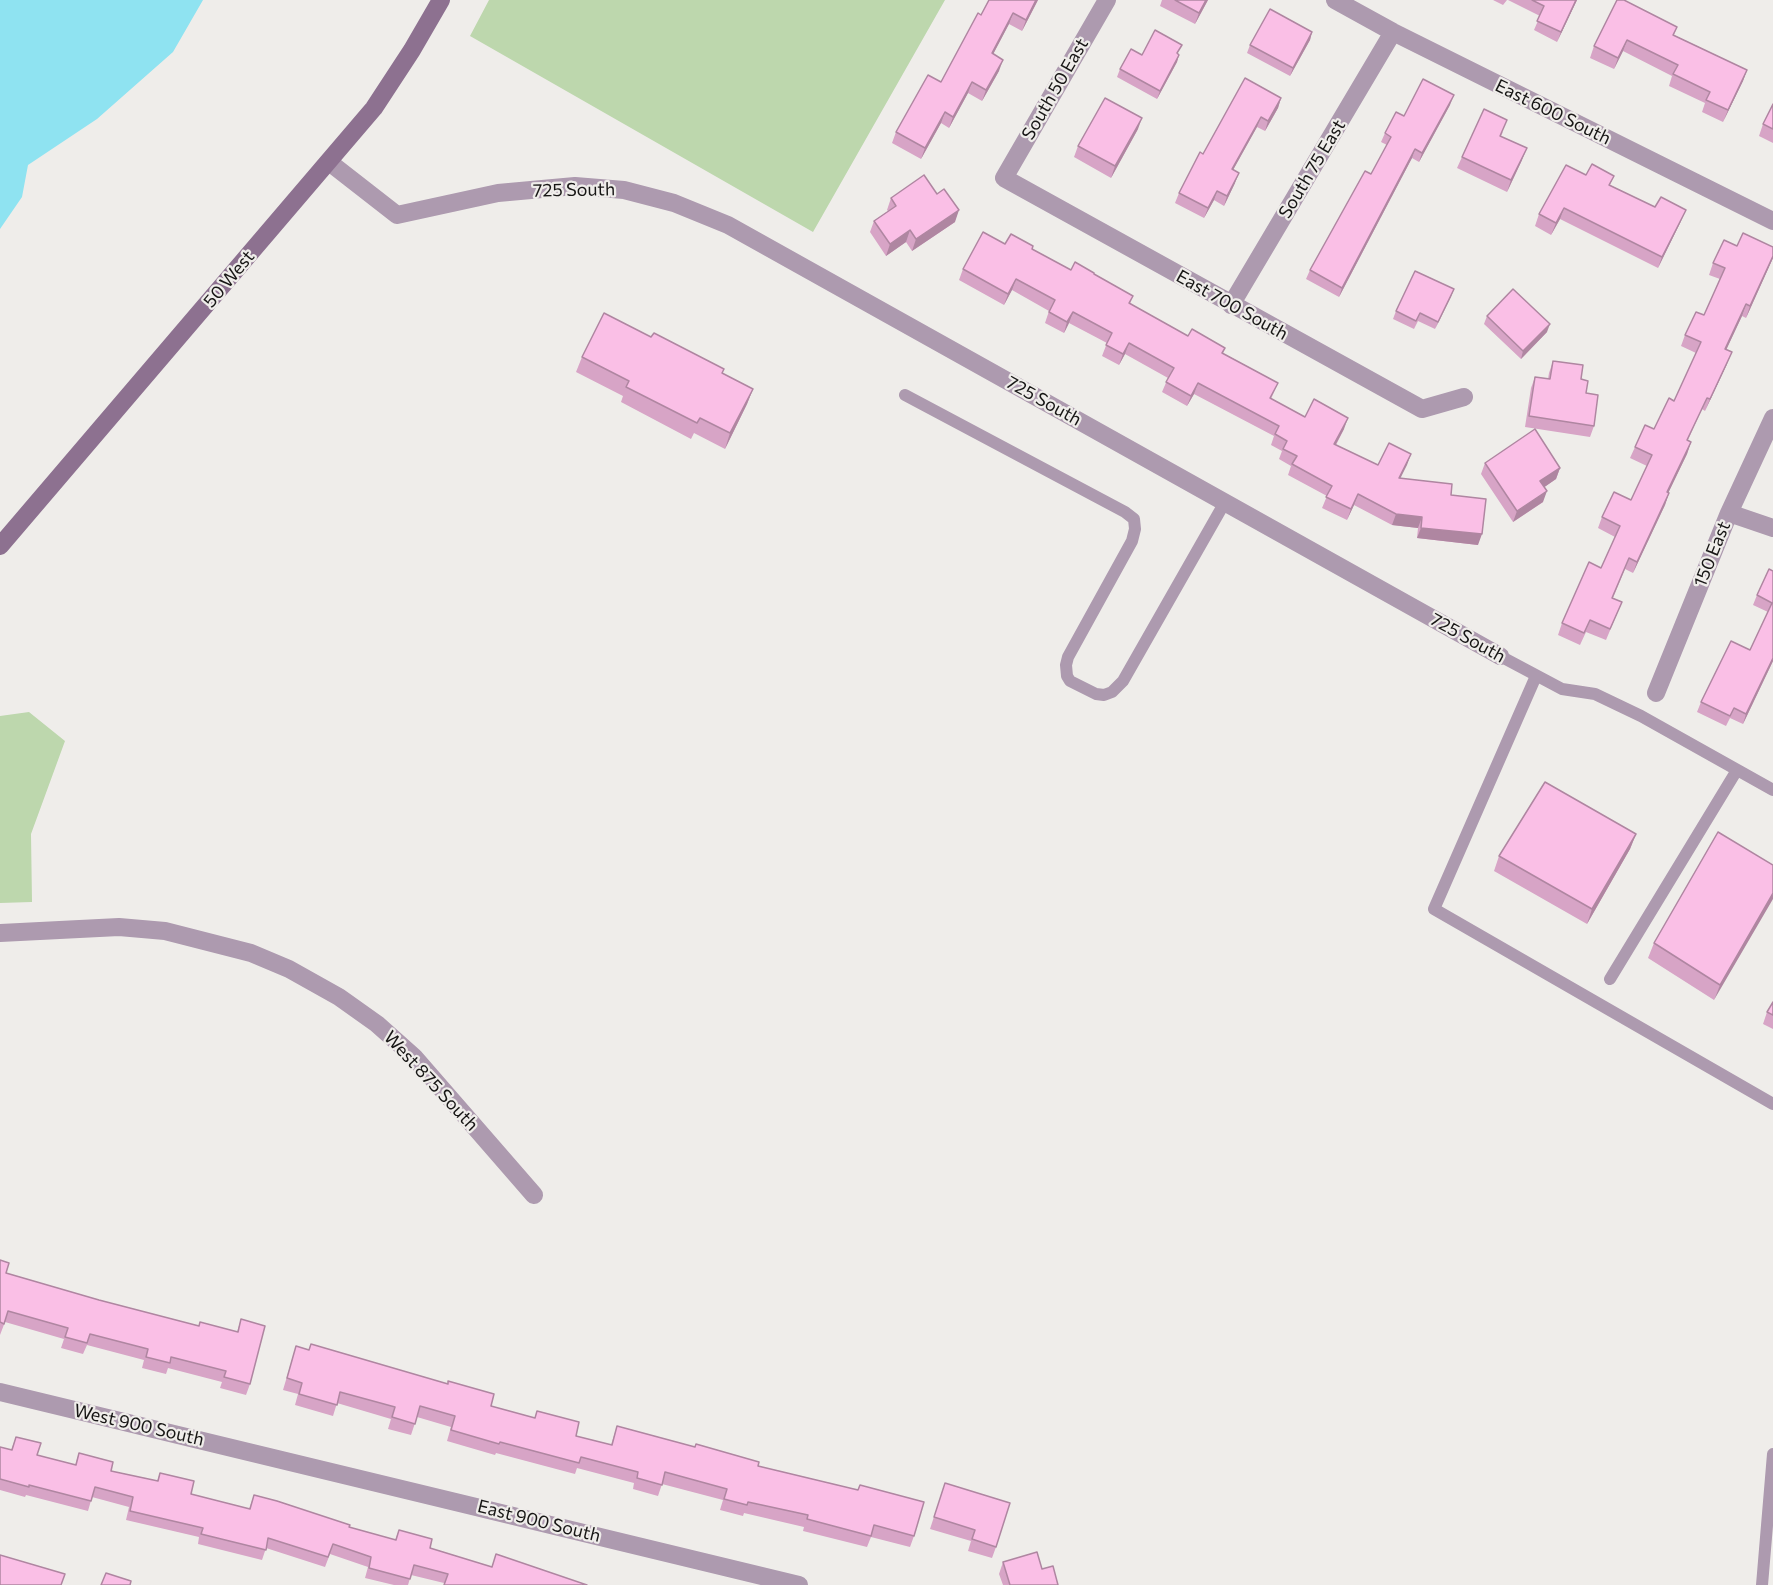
<!DOCTYPE html>
<html>
<head>
<meta charset="utf-8">
<style>
	body { margin:0 }
	canvas { display:block; background:#efedea }
</style>
</head>
<body>
<canvas width="1773" height="1585"></canvas>
<script>
const ctx = document.querySelector('canvas').getContext('2d');
ctx.lineJoin = 'round';
function fillPath(path, color) { ctx.fillStyle = color; ctx.fill(path, 'evenodd'); }
const toPath = rows => new Path2D(rows.map(r => 'M' + r).join(''));
function trace(path, color, width, dash) { ctx.strokeStyle = color; ctx.lineWidth = width; ctx.lineCap = dash ? 'butt' : 'round'; ctx.setLineDash(dash || []); ctx.stroke(path); }
function label(font, color, halo, rows, align = 'center') {
  ctx.font = font + ' Commissioner,sans-serif'; ctx.lineWidth = 4.5; ctx.setLineDash([]); ctx.textBaseline = 'middle'; ctx.strokeStyle = halo; ctx.fillStyle = color; for (const [text, x, y, turn = 0] of rows) {
    ctx.save(); ctx.translate(x, y); ctx.rotate((+turn || 0) * Math.PI / 180); ctx.textAlign = isNaN(turn) ? turn : align; if (halo) ctx.strokeText(text, 0, 0); ctx.fillText(text, 0, 0); ctx.restore();
  }
}
const green = toPath([
	[489,0,945,0,813,232,470,36],
	[29,712,65,741,31,834,32,902,0,903,0,716]
]);
const water = toPath([
	[0,0,203,0,173,52,97,119,28,165,22,197,0,229]
]);
const lane = toPath([
	[905,395,1125,512,1134,519,1135,529,1132,541,1068,657,1066,665,1067,676,1070,681,1096,694,1104,695,1112,692,1123,681,1225,502],
	[1500,656,1562,689,1595,694,1641,716,1773,790],
	[1536,676,1434,909,1773,1104],
	[1610,979,1737,770],
	[1762,1585,1773,1454]
]);
const street = toPath([
	[1107,0,1004,178,1422,409,1464,397],
	[1335,0,1393,32,1773,221],
	[329,162,397,215,498,193,575,186,624,190,674,203,728,225,1500,656],
	[1231,305,1393,32],
	[1729,513,1773,528],
	[1656,693,1729,513,1773,418],
	[0,933,119,927,165,931,251,953,289,969,339,997,377,1024,414,1057,534,1195],
	[0,1392,799,1585]
]);
const secondary = toPath([
	[0,546,374,108,412,50,441,0]
]);
const wall = toPath([
	[989,0,1038,0,1022,31,1009,24,993,54,999,71,982,101,968,93,949,128,941,123,921,159,892,143,896,132,941,82,981,15],
	[1162,0,1208,0,1195,24,1160,6],
	[1493,0,1507,0,1503,5],
	[1508,0,1577,0,1557,42,1534,30,1540,16],
	[1677,27,1674,35,1747,70,1743,81,1723,122,1702,112,1705,103,1669,86,1672,76,1623,51,1614,69,1590,58,1594,46],
	[1312,32,1310,40,1290,76,1247,53,1250,45],
	[1179,54,1177,62,1157,99,1117,77,1120,69,1142,55],
	[1281,98,1278,108,1265,131,1257,127,1233,170,1235,183,1224,206,1214,200,1204,218,1175,203,1179,193,1203,154],
	[1773,104,1773,143,1759,136,1763,124],
	[1450,105,1419,162,1412,158,1339,297,1306,279,1310,270,1371,174,1387,145,1381,142,1385,133,1404,116],
	[1138,129,1111,178,1074,157,1078,146],
	[1503,132,1501,136,1522,160,1507,192,1457,168,1462,157],
	[1586,175,1614,176,1610,185,1681,221,1658,268,1560,219,1551,235,1535,226,1539,214],
	[891,198,955,222,912,251,906,242,886,256,870,232,874,221,888,211,887,210],
	[1005,244,1032,249,1071,270,1094,274,1133,296,1130,304,1188,336,1225,348,1223,353,1278,383,1271,399,1305,417,1344,429,1336,445,1378,465,1411,454,1400,478,1451,495,1478,545,1417,538,1418,528,1392,525,1354,505,1347,520,1322,508,1327,496,1288,475,1291,466,1279,459,1282,451,1271,445,1274,436,1194,394,1187,406,1162,392,1168,378,1125,354,1119,365,1102,356,1107,343,1069,323,1064,333,1045,323,1049,311,1012,290,1004,305,959,280,963,269],
	[1737,246,1773,247,1773,258,1746,318,1742,316,1726,350,1727,364,1705,411,1702,409,1688,440,1691,442,1687,454,1668,493,1669,493,1665,505,1633,573,1625,569,1613,598,1622,602,1606,640,1586,632,1580,645,1558,635,1562,623,1601,568,1615,537,1598,528,1602,517,1631,500,1647,466,1630,458,1635,447,1654,429,1674,401,1696,353,1681,346,1685,335,1704,315,1720,279,1709,275,1713,263],
	[1454,289,1435,329,1418,321,1414,329,1393,319,1396,311],
	[1487,316,1547,332,1521,359,1484,324],
	[651,337,724,369,722,374,753,389,747,404,725,449,694,433,691,439,621,402,623,396,576,372,582,357],
	[1553,361,1581,379,1586,393,1594,426,1590,437,1525,427,1531,388,1535,377,1548,379,1549,373],
	[1485,463,1560,468,1556,479,1544,487,1543,502,1513,522,1481,474],
	[1773,571,1773,661,1743,724,1730,718,1726,726,1697,712,1701,702,1750,650,1768,612,1753,605,1757,595],
	[1636,834,1630,849,1587,924,1494,871,1499,856],
	[1773,865,1714,1000,1648,958,1654,943],
	[1773,1002,1773,1029,1763,1024,1767,1012],
	[0,1260,6,1273,99,1300,198,1326,237,1332,241,1319,250,1384,246,1395,220,1388,222,1382,168,1368,166,1374,142,1368,144,1360,87,1345,83,1354,61,1348,64,1339,5,1322,0,1335],
	[296,1346,491,1406,535,1418,537,1411,576,1436,611,1445,617,1426,758,1466,914,1536,910,1547,871,1537,867,1547,803,1531,804,1527,744,1513,743,1516,720,1510,723,1500,662,1484,658,1496,633,1489,634,1483,577,1468,575,1474,496,1453,495,1455,447,1441,451,1427,417,1417,411,1435,388,1429,391,1419,337,1403,333,1416,295,1405,298,1394,283,1390],
	[16,1437,37,1455,75,1465,79,1453,111,1471,157,1481,160,1473,191,1494,249,1509,254,1495,349,1527,395,1540,399,1530,430,1548,491,1567,587,1585,444,1585,444,1583,411,1575,408,1585,394,1585,365,1578,368,1567,330,1554,325,1567,266,1548,262,1560,198,1544,199,1537,126,1520,129,1507,92,1497,88,1511,26,1495,25,1497,0,1490,0,1447,11,1450],
	[945,1483,996,1547,992,1558,968,1551,971,1541,930,1529],
	[1003,1562,1042,1569,1058,1585,1003,1585,999,1574]
]);
const shadedWall = toPath([
	[1036,0,1038,0,1022,31,1026,20],
	[1206,0,1208,0,1195,24,1199,13],
	[1576,0,1577,0,1557,42,1561,32],
	[1013,13,1009,24,988,64,992,53],
	[1312,32,1310,40,1290,76,1293,68],
	[1627,40,1623,51,1614,69,1618,58],
	[1179,55,1177,62,1157,99,1160,91],
	[1003,60,999,71,982,101,986,90],
	[1747,70,1743,81,1723,122,1728,110],
	[972,82,968,93,949,128,953,117],
	[1454,95,1450,105,1419,162,1422,153],
	[1281,98,1278,108,1265,131,1268,121],
	[945,112,941,123,921,159,925,148],
	[1261,117,1257,127,1228,179,1232,169],
	[1142,118,1138,129,1111,178,1115,166],
	[1527,148,1522,160,1507,192,1511,180],
	[1415,149,1412,158,1339,297,1342,288],
	[1239,173,1235,183,1224,206,1227,196],
	[1217,191,1214,200,1204,218,1208,208],
	[1564,208,1560,219,1551,235,1556,223],
	[959,210,955,222,912,251,916,239],
	[1686,210,1681,221,1658,268,1662,257],
	[910,230,906,242,886,256,890,244],
	[1773,256,1773,258,1746,318,1750,306],
	[1016,279,1012,290,1004,305,1008,294],
	[1454,289,1451,297,1435,329,1438,322],
	[1746,304,1742,316,1721,361,1725,349],
	[1073,312,1069,323,1064,333,1067,322],
	[1550,324,1547,332,1521,359,1523,351],
	[1129,343,1125,354,1119,365,1123,354],
	[1732,352,1727,364,1705,411,1710,399],
	[1198,383,1194,394,1187,406,1191,396],
	[753,389,747,404,725,449,730,433],
	[1348,418,1344,429,1330,455,1334,444],
	[1691,442,1687,454,1663,504,1667,492],
	[1411,454,1407,465,1395,489,1399,478],
	[1560,468,1556,479,1536,493,1540,481],
	[1547,491,1543,502,1513,522,1517,511],
	[1669,493,1665,505,1633,573,1637,562],
	[1358,494,1354,505,1347,520,1351,509],
	[1396,514,1422,517,1418,528,1392,525],
	[1421,528,1482,534,1478,545,1417,538],
	[1773,658,1773,661,1743,724,1746,714],
	[1636,834,1630,849,1587,924,1592,909],
	[1773,893,1773,899,1714,1000,1720,985]
]);
const building = toPath([
	[989,0,1036,0,1026,20,1013,13,992,53,1003,60,986,90,972,82,953,117,945,112,925,148,896,132,928,75,941,82,978,13,981,15,989,0],
	[1175,0,1206,0,1199,13,1175,0],
	[1532,0,1576,0,1561,32,1537,21,1544,6,1532,0],
	[1617,0,1624,0,1677,27,1673,35,1747,70,1728,110,1706,100,1710,92,1673,74,1678,65,1627,40,1618,58,1594,46,1617,0],
	[1270,9,1312,32,1293,68,1250,45,1270,9],
	[1155,30,1182,45,1177,53,1179,55,1160,91,1120,69,1131,49,1142,55,1155,30],
	[1245,78,1281,98,1268,121,1261,117,1232,169,1239,173,1227,196,1217,191,1208,208,1179,193,1200,152,1203,154,1245,78],
	[1423,79,1454,95,1422,153,1415,149,1342,288,1310,270,1365,171,1371,174,1391,137,1385,133,1396,112,1404,116,1423,79],
	[1105,98,1142,118,1115,166,1078,146,1105,98],
	[1773,104,1773,129,1763,124,1773,104],
	[1484,109,1507,120,1500,136,1527,148,1511,180,1462,157,1484,109],
	[1592,164,1614,176,1609,185,1655,207,1661,197,1686,210,1662,257,1564,208,1556,223,1539,214,1566,165,1586,175,1592,164],
	[924,175,937,194,944,189,959,210,916,239,910,230,890,244,874,221,896,206,891,198,924,175],
	[983,232,1005,244,1011,234,1033,246,1032,249,1071,270,1075,262,1094,273,1094,274,1133,296,1129,303,1188,336,1192,329,1225,348,1222,353,1278,383,1270,398,1305,417,1314,399,1348,418,1334,444,1378,465,1389,443,1411,454,1399,478,1452,484,1451,495,1486,499,1482,534,1421,528,1422,517,1396,514,1358,494,1351,509,1326,497,1332,486,1292,464,1297,456,1283,449,1287,441,1275,434,1279,426,1198,383,1191,396,1166,382,1174,368,1129,343,1123,354,1106,345,1112,333,1073,312,1067,322,1049,312,1055,300,1016,279,1008,294,963,269,983,232],
	[1743,233,1773,247,1773,256,1750,306,1746,304,1725,349,1732,352,1710,399,1707,398,1687,440,1691,442,1667,492,1669,493,1637,562,1629,558,1612,598,1622,602,1610,629,1590,620,1584,633,1562,623,1589,562,1601,568,1620,526,1602,517,1614,492,1631,500,1652,455,1635,447,1645,425,1654,429,1669,398,1674,401,1701,342,1685,335,1696,312,1704,315,1725,268,1713,263,1724,240,1737,246,1743,233],
	[1415,271,1454,289,1438,322,1420,313,1416,321,1396,311,1415,271],
	[1513,289,1550,324,1523,351,1487,316,1513,289],
	[604,313,651,337,654,333,724,369,722,373,753,389,730,433,700,418,697,423,626,387,629,381,582,357,604,313],
	[1553,361,1583,365,1581,379,1588,381,1586,393,1598,395,1594,426,1529,416,1535,377,1550,379,1553,361],
	[1535,429,1560,468,1540,481,1547,491,1517,511,1485,463,1535,429],
	[1769,569,1773,571,1773,658,1746,714,1734,708,1730,716,1701,702,1731,641,1750,650,1772,603,1757,595,1769,569],
	[1545,782,1636,834,1592,909,1499,856,1545,782],
	[1718,832,1773,865,1773,893,1720,985,1654,943,1718,832],
	[1773,1002,1773,1015,1767,1012,1773,1002],
	[0,1260,9,1263,6,1273,99,1300,199,1326,200,1322,238,1332,241,1319,265,1326,250,1384,224,1377,226,1371,171,1357,170,1363,146,1357,148,1349,90,1334,87,1343,65,1337,68,1328,8,1311,4,1324,0,1322,0,1260],
	[311,1344,448,1384,448,1381,494,1394,491,1406,535,1418,537,1411,579,1422,576,1436,612,1445,617,1426,695,1447,696,1444,759,1462,758,1466,858,1490,860,1485,924,1502,914,1536,874,1525,871,1536,807,1519,808,1515,748,1502,747,1505,724,1499,727,1489,665,1472,662,1485,637,1478,638,1472,581,1457,579,1463,500,1442,499,1444,451,1430,455,1416,420,1406,415,1424,392,1417,395,1407,340,1392,337,1405,299,1394,302,1383,287,1378,296,1346,309,1350,311,1344],
	[16,1437,41,1443,37,1455,76,1465,79,1453,113,1462,111,1471,158,1481,160,1473,194,1481,191,1494,250,1509,254,1495,277,1501,350,1525,349,1527,396,1540,399,1530,432,1539,430,1548,492,1567,496,1554,587,1585,444,1585,448,1574,414,1565,410,1579,369,1568,371,1557,333,1544,328,1557,268,1538,266,1550,201,1534,203,1528,130,1511,133,1497,95,1487,91,1501,29,1485,29,1487,0,1479,0,1447,12,1450,16,1437],
	[945,1483,1010,1503,996,1547,972,1539,975,1530,934,1517,945,1483],
	[1037,1552,1042,1569,1053,1566,1058,1585,1010,1585,1003,1562,1037,1552],
	[0,1555,65,1574,61,1585,0,1585,0,1555],
	[106,1573,131,1581,130,1585,101,1585,106,1573]
]);
const streetNames = [
	["South 50 East",1055,89,-60],
	["East 600 South",1553,112,26],
	["South 75 East",1312,169,-59],
	["725 South",574,190,-1],
	["50 West",229,279,-50],
	["East 700 South",1232,305,29],
	["725 South",1044,401,29],
	["150 East",1712,554,-68],
	["725 South",1468,638,29],
	["West 875 South",431,1081,47],
	["West 900 South",139,1425,13],
	["East 900 South",539,1521,14]
];
fillPath(green, '#bdd7ad');
fillPath(water, '#8fe3f1');
trace(lane, '#ad9aaf', 12);
trace(street, '#ad9aaf', 18);
trace(secondary, '#8d7190', 18);
fillPath(wall, '#d7a4c6');
fillPath(shadedWall, '#af86a1');
fillPath(building, '#fabfe6');
trace(building, '#af86a1', 1.5);
label('18px', '#171615', '#efedea', streetNames);
</script>
</body>
</html>
